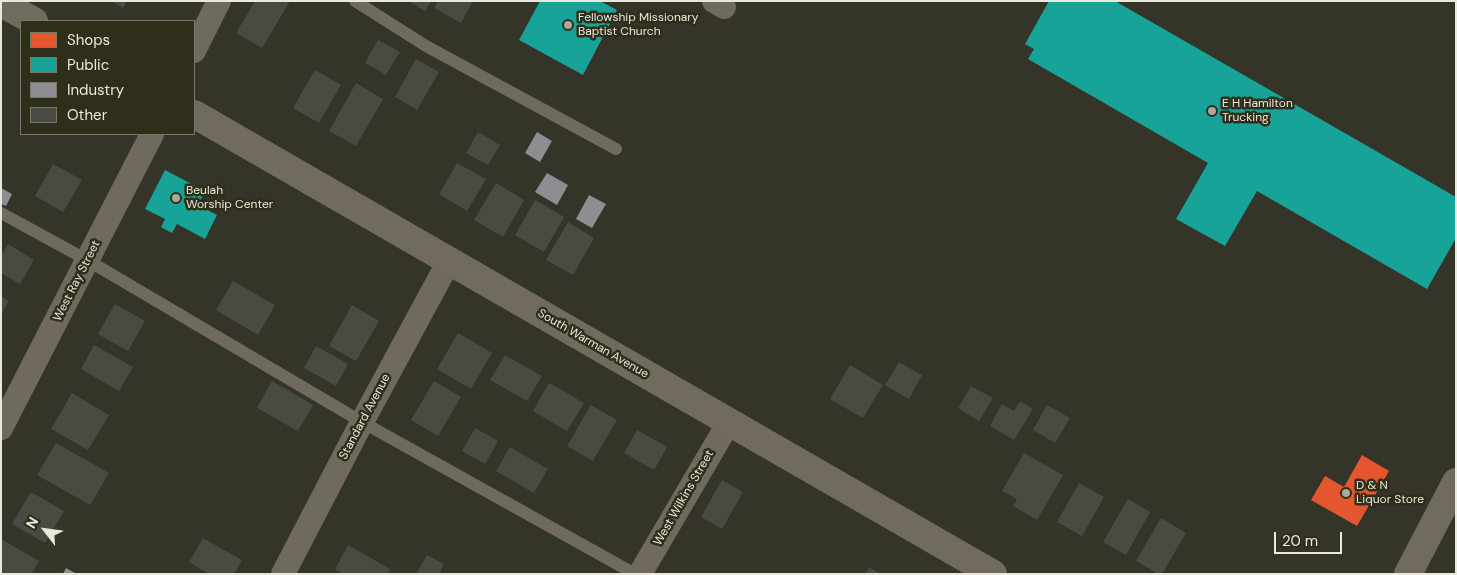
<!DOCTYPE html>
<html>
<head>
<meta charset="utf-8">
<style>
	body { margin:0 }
	#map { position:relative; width:1457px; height:575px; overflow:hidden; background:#343429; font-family:"DM Sans",sans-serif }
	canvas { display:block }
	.frame { position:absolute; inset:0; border:2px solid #e8e8dc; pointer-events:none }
	.legend { position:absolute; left:20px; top:20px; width:175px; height:115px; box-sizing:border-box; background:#2e2e1b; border:1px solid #787868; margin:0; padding:6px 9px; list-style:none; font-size:15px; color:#e8e8dc }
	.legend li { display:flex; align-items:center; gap:10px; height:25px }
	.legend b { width:25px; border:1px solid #787868 }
	.north { position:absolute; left:20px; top:505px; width:50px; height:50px; -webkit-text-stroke:4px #2e2e1b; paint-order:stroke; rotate:300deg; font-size:14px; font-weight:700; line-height:20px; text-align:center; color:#e8e8dc }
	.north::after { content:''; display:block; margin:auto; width:18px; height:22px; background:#e8e8dc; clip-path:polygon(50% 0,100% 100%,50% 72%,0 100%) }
	.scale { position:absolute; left:1274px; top:532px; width:68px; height:22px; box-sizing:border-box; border:2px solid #e8e8dc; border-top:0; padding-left:6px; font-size:15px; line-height:18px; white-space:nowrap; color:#e8e8dc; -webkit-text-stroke:4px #2e2e1b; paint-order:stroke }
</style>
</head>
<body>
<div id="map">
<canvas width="1457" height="575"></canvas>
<div class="frame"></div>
<ul class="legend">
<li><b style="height:14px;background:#e4572e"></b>Shops</li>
<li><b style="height:14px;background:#17a398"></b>Public</li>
<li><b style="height:14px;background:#8d8d92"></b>Industry</li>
<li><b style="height:14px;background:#494b43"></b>Other</li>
</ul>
<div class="north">N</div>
<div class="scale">20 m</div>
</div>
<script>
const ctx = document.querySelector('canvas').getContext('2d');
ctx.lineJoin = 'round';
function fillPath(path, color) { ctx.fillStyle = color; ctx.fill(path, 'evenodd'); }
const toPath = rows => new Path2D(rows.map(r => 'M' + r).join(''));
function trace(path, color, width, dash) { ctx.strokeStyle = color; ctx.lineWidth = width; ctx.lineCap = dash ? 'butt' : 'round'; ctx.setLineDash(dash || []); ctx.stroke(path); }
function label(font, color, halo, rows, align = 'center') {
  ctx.font = font + ' "DM Sans",sans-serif'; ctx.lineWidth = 5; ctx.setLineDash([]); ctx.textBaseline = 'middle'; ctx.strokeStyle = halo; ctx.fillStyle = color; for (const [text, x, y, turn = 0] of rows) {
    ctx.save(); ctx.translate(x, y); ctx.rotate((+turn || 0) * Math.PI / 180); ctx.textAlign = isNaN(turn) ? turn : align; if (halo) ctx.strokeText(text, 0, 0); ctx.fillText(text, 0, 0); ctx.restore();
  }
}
const shops = toPath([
	[1362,455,1389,471,1357,526,1311,500,1325,476,1344,487]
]);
const public = toPath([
	[540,1,600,1,617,10,583,75,519,40],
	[1049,1,1115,1,1456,197,1456,238,1427,289,1257,191,1225,246,1176,219,1208,163,1028,59,1034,49,1025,44],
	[165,170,205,191,198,205,217,215,205,239,177,224,172,233,161,227,165,219,145,209]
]);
const industry = toPath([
	[537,132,552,141,540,162,525,153],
	[547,173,568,185,557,205,535,192],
	[1,188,12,194,6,206,1,204],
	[589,195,606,204,592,228,576,219],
	[66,568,77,574,63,574]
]);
const building = toPath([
	[112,1,127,1,123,8],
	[255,1,290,1,262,48,236,33],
	[408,1,431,1,425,11],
	[438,1,473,1,461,23,434,8],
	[378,40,400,52,386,75,365,63],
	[416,59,439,72,417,110,395,97],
	[315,70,341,85,319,123,293,108],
	[356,83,383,99,356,146,329,131],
	[478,132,500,145,488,165,466,153],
	[457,163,486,179,467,211,439,194],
	[53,164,82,180,63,212,35,196],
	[496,183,524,200,503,237,474,220],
	[535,200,564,217,544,252,515,235],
	[568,222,594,238,573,275,546,260],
	[8,244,34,260,20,284,1,273,1,256],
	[233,281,275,305,258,335,216,310],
	[1,296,9,301,1,314],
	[115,304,145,321,128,351,98,334],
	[352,305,379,321,356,361,329,346],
	[458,333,492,353,471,389,437,369],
	[94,345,133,367,119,391,81,369],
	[316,346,348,364,336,386,304,368],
	[505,355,542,376,527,401,490,380],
	[899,362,922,375,909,399,885,385],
	[850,365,883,385,863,418,830,399],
	[272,381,313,405,298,431,257,408],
	[434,381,461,397,438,436,411,420],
	[549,383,584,403,567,431,533,411],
	[971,386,993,398,979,421,958,408],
	[72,393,109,415,88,450,51,429],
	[1020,401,1033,409,1014,440,990,426,1002,404,1014,411],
	[591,405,617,420,593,461,567,446],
	[1047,405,1070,418,1055,443,1033,430],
	[475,428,498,441,485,464,462,451],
	[637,430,667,447,654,470,624,453],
	[56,443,109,473,90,505,37,475],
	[510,447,548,469,534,493,496,471],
	[1024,453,1063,475,1037,520,1013,506,1017,499,1002,491],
	[722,480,743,492,722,529,701,517],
	[1079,483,1104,497,1082,536,1057,522],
	[31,492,64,511,45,543,12,524],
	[1128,499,1150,512,1126,555,1103,542],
	[1161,518,1186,533,1162,574,1158,574,1136,561],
	[203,538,242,560,234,574,209,574,189,562],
	[1,539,39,561,31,574,1,574],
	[348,545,390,569,387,574,343,574,335,569],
	[427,555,444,564,439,574,416,574],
	[869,567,880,574,865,574]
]);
const service = toPath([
	[355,1,426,46,616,149],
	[1,213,87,260,362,422,635,574]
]);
const minor = toPath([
	[714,1,724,7],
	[194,51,219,1],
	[1,428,152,134],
	[283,574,362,422,449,261],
	[640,574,729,422]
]);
const secondary = toPath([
	[1,3,34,21],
	[194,114,993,574],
	[1408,574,1456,482]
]);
const markers = [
	[568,25,5,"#a9a99d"],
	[1212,111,5,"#a9a99d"],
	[176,198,5,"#a9a99d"],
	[1346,493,5,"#a9a99d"]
];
const poiNames = [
	["Fellowship Missionary",578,18],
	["Baptist Church",578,32],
	["E H Hamilton",1222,104],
	["Trucking",1222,118],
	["Beulah",186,191],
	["Worship Center",186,205],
	["D & N",1356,486],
	["Liquor Store",1356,500]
];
const streetNames = [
	["West Ray Street",77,281,-63],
	["South Warman Avenue",593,344,30],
	["Standard Avenue",365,417,-62],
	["West Wilkins Street",684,498,-60]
];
fillPath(shops, '#e4572e');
fillPath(public, '#17a398');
fillPath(industry, '#8d8d92');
fillPath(building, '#494b43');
trace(service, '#706a5e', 12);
trace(minor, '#706a5e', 24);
trace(secondary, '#716b5d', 28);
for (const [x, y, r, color] of markers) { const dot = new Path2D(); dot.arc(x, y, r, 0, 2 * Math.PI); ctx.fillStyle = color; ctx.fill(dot); trace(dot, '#2e2e1b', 2); }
label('12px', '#e8e8dc', '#2e2e1b', poiNames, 'left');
label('12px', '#e8e8dc', '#2e2e1b', streetNames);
</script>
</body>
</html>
